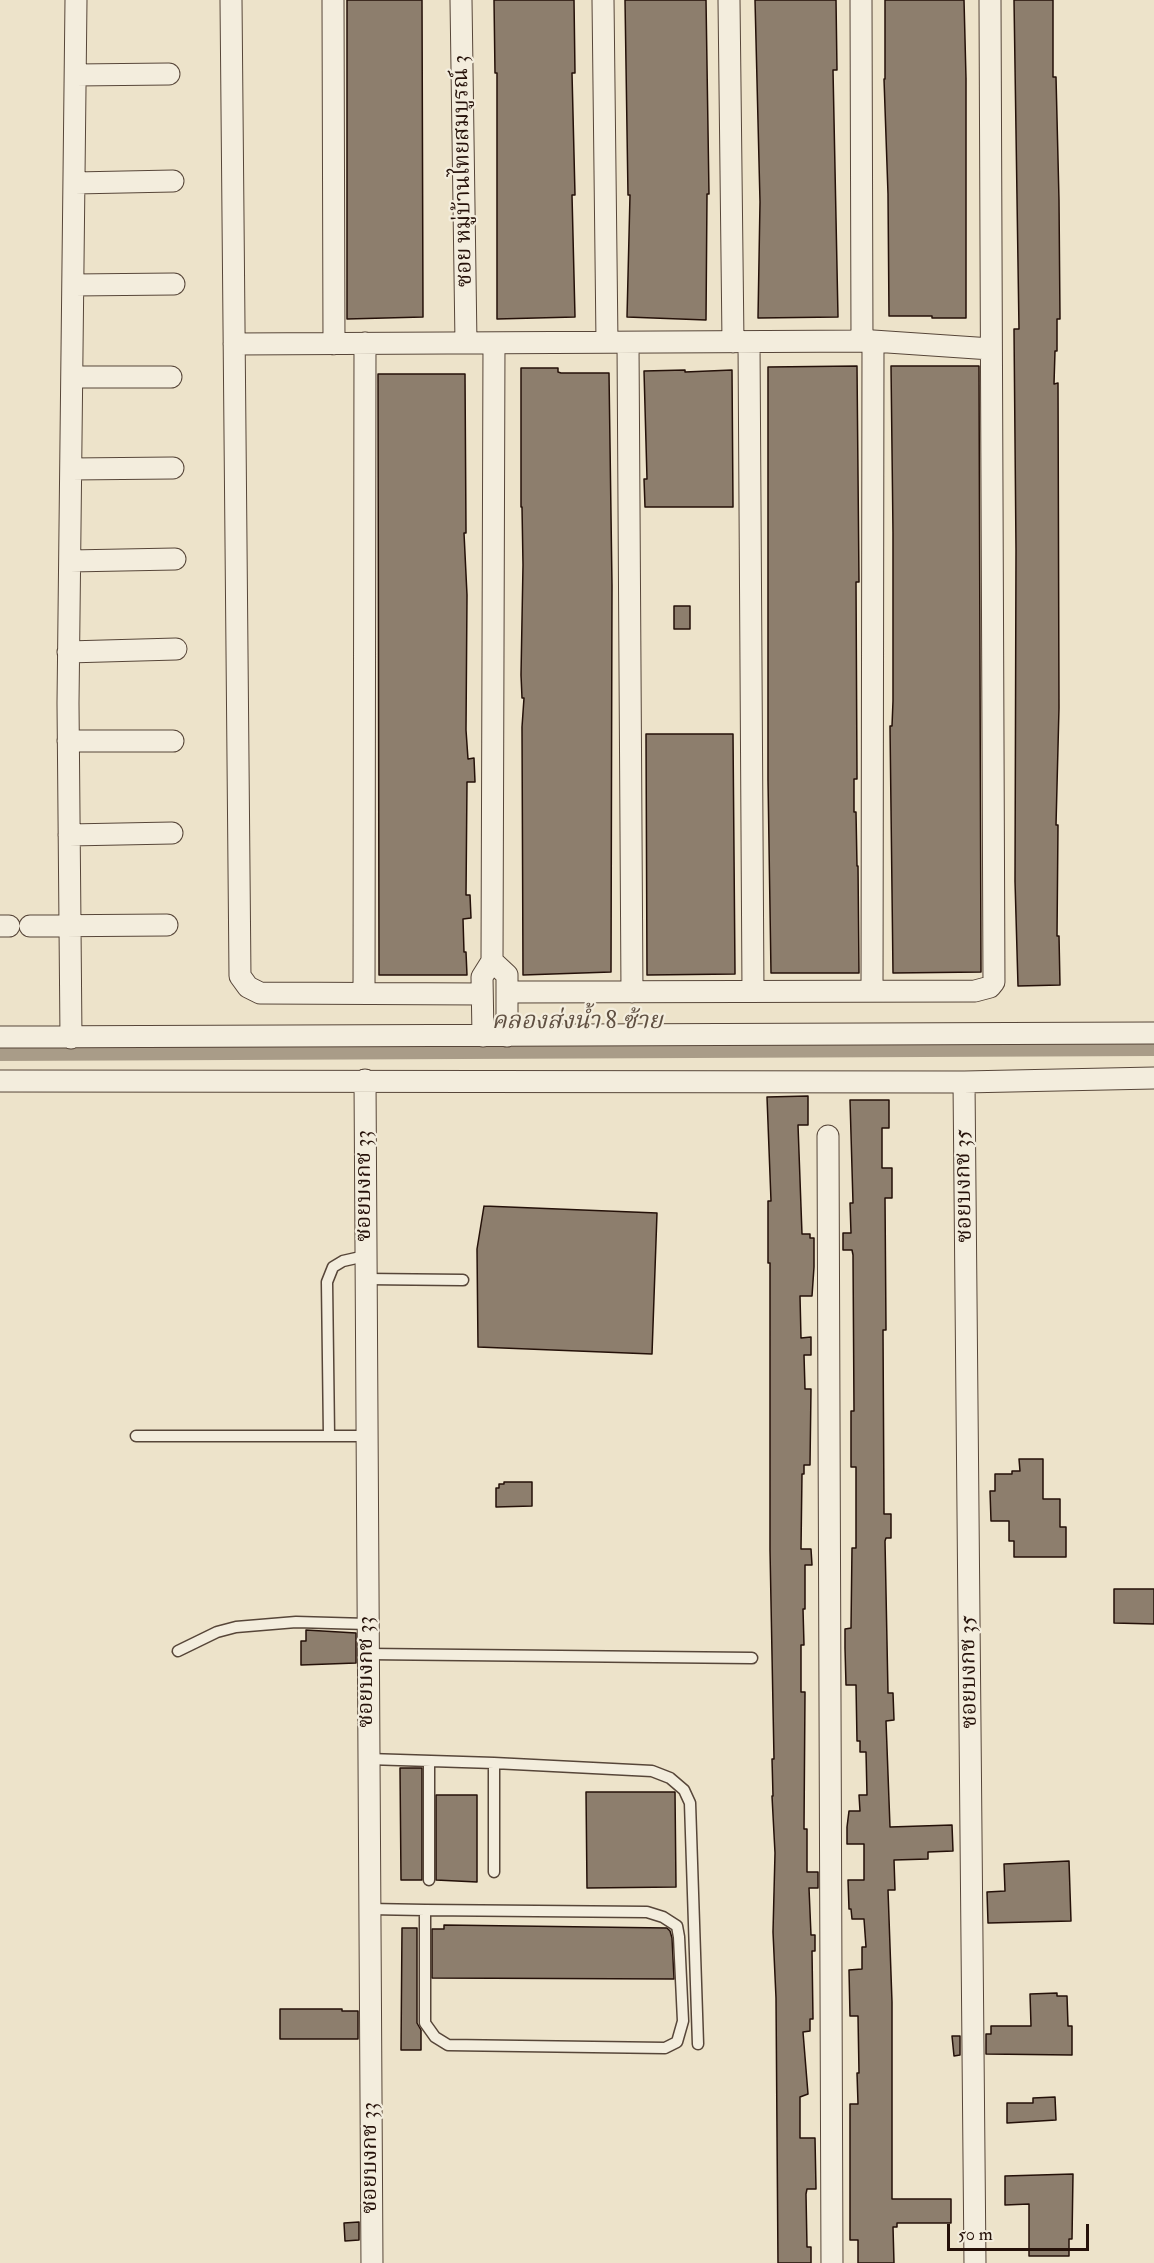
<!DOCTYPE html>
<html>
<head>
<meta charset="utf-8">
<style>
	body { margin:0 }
	#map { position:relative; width:1154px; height:2263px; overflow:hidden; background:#ede3ca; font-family:"IM FELL Double Pica",serif }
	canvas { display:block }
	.scale { position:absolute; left:947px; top:2224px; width:142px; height:27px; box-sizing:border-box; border:3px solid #251109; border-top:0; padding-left:8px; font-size:18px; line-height:21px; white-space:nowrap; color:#251109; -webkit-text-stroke:4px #f3eddd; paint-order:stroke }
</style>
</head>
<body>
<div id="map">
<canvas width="1154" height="2263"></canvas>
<div class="scale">50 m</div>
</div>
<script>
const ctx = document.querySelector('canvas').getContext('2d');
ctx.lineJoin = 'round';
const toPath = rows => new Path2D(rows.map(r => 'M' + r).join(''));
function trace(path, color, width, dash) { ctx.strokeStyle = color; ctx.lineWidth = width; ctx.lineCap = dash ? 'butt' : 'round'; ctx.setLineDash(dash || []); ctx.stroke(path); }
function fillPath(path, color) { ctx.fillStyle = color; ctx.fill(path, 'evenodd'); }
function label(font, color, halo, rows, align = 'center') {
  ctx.font = font + ' "IM FELL Double Pica","Noto Serif Thai",serif'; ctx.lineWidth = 4.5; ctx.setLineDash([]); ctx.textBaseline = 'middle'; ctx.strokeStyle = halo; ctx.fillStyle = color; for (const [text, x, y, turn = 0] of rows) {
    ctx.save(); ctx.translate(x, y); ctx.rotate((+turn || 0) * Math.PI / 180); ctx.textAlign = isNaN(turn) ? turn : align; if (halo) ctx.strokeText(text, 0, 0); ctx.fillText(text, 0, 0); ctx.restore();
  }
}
const canal = toPath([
	[0,1051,1154,1046]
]);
const building = toPath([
	[347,0,422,0,423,317,347,319,347,0],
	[494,0,574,0,575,73,572,73,575,195,572,195,575,317,497,319,497,73,495,73,494,0],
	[625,0,706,0,709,194,707,194,706,320,627,317,630,195,628,195,625,0],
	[755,0,836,0,837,70,833,70,838,317,758,318,760,202,755,0],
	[885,0,964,0,966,78,966,318,932,318,932,316,889,316,888,194,884,79,885,79,885,0],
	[1014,0,1053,0,1053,77,1056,77,1059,200,1060,319,1057,319,1057,351,1055,351,1054,384,1058,383,1059,708,1056,825,1058,825,1057,936,1059,936,1060,985,1018,986,1015,881,1016,550,1014,329,1019,329,1014,0],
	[857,366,859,582,856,582,857,779,854,779,854,812,856,812,857,866,858,866,859,973,771,973,768,780,768,367,857,366],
	[891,366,979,366,981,972,893,973,890,726,892,726,893,701,893,533,891,366],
	[521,368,558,368,558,372,561,373,609,373,612,586,611,972,523,975,522,727,524,698,522,698,521,675,523,565,522,507,521,507,521,368],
	[685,370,685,372,732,370,733,507,645,507,644,479,647,479,644,371,685,370],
	[378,374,465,374,466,533,464,533,467,595,466,730,468,759,474,758,475,782,467,782,466,895,470,895,471,918,463,919,464,952,466,952,467,975,379,975,378,374],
	[674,606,690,606,690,629,674,629,674,606],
	[646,734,733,734,735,974,647,975,646,734],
	[808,1096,808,1125,798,1125,802,1234,810,1234,810,1238,814,1238,814,1267,812,1296,800,1296,801,1338,811,1337,811,1355,804,1355,805,1389,811,1389,810,1465,804,1465,804,1474,802,1474,801,1549,811,1549,812,1565,805,1565,805,1609,803,1609,804,1645,801,1645,801,1692,805,1692,804,1829,807,1829,807,1872,818,1872,818,1888,809,1888,811,1935,815,1935,815,1951,812,1951,813,2019,810,2019,810,2031,803,2032,808,2094,800,2097,800,2138,815,2138,816,2189,807,2189,806,2194,807,2247,811,2247,811,2263,778,2263,776,1998,773,1932,775,1853,772,1796,773,1796,772,1759,774,1759,770,1550,770,1263,768,1263,768,1201,771,1201,767,1097,808,1096],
	[850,1100,889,1100,889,1128,882,1128,882,1168,892,1168,892,1198,885,1198,886,1330,883,1330,884,1514,891,1514,891,1538,886,1538,885,1541,888,1693,893,1693,894,1720,886,1721,890,1827,952,1825,953,1851,928,1852,928,1859,894,1860,895,1890,888,1890,892,2002,892,2199,951,2199,951,2223,897,2223,897,2227,893,2227,894,2263,858,2263,858,2240,850,2240,850,2104,858,2104,857,2073,859,2073,858,2016,850,2016,849,1970,862,1969,862,1947,866,1947,864,1919,852,1919,851,1909,849,1909,848,1880,864,1880,864,1844,847,1844,847,1827,849,1811,860,1811,859,1795,867,1795,866,1752,860,1752,860,1741,857,1741,856,1685,846,1685,845,1648,845,1629,851,1628,852,1548,856,1548,856,1467,851,1467,851,1411,854,1411,853,1255,852,1250,843,1250,843,1233,851,1233,850,1203,853,1203,850,1100],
	[484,1206,657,1213,652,1354,478,1347,477,1249,484,1206],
	[1019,1459,1043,1459,1043,1499,1060,1499,1060,1527,1066,1527,1066,1557,1014,1557,1014,1541,1009,1541,1009,1521,991,1521,990,1491,995,1491,995,1474,1012,1474,1012,1471,1020,1471,1019,1459],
	[504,1482,532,1482,532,1506,496,1507,496,1488,499,1488,499,1484,504,1484,504,1482],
	[1114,1589,1154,1589,1154,1624,1114,1623,1114,1589],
	[306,1630,356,1633,356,1663,301,1665,301,1641,306,1641,306,1630],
	[400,1768,422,1768,422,1880,401,1880,400,1768],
	[586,1792,675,1792,676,1887,587,1888,586,1792],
	[436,1795,477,1795,477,1882,436,1880,436,1795],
	[1069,1861,1071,1921,988,1923,987,1892,1005,1891,1004,1864,1069,1861],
	[444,1925,667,1928,670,1931,672,1938,674,1979,432,1978,432,1929,444,1929,444,1925],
	[402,1928,417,1928,417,2023,421,2030,421,2050,401,2050,402,1928],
	[1057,1993,1057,1996,1067,1996,1068,2026,1072,2026,1072,2055,986,2054,986,2034,991,2034,991,2026,1031,2026,1030,1994,1057,1993],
	[280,2009,342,2009,342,2011,358,2011,358,2039,280,2039,280,2009],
	[952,2036,960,2036,960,2055,954,2056,952,2036],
	[1055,2097,1056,2120,1007,2123,1007,2103,1033,2103,1033,2098,1055,2097],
	[1073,2174,1072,2239,1069,2239,1069,2256,1029,2256,1029,2204,1005,2205,1005,2176,1073,2174],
	[359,2222,359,2240,345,2241,344,2223,359,2222]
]);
const service = toPath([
	[365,1279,463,1280],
	[136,1436,366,1436],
	[329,1436,327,1282,333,1267,343,1261,365,1256],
	[178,1651,217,1632,236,1627,296,1622,367,1624],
	[367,1654,752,1658],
	[368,1759,494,1763,652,1771,670,1778,684,1790,690,1803,698,2044],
	[429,1762,429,1880],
	[494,1763,494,1872],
	[369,1909,425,1910,647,1912,663,1917,677,1926,679,1937,683,2021,677,2042,665,2048,448,2045,435,2037,425,2023,425,1910]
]);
const minor = toPath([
	[231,0,240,976,248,987,260,993,482,994],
	[333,0,334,344],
	[461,0,466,343],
	[603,0,607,342],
	[729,0,733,342],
	[861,0,862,341],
	[76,75,169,74],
	[75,183,173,181],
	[74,285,174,284],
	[749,342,753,991],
	[628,343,632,992],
	[234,344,873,341,991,349],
	[72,377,171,377],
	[71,469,173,468],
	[70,561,175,559],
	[68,652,176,649],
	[68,741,173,741],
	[69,835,172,833],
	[0,926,9,926],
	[30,926,167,925],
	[492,961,507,975,507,1036],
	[872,991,873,341],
	[364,992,365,343],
	[507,992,975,991,990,987,994,982,990,0],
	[483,1036,482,977,492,961,494,343],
	[0,1037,1154,1033],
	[71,1038,68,703,76,0],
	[365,1080,372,2263],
	[0,1081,964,1082,1154,1078],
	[964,1082,975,2263],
	[828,1136,832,2263]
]);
const streetNames = [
	["ซอย หมู่บ้านไทยสมบูรณ์ 3",464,171,-91],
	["ซอยบงกช 33",365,1186,-90],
	["ซอยบงกช 35",965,1186,-91],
	["ซอยบงกช 33",367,1672,-90],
	["ซอยบงกช 35",970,1672,-91],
	["ซอยบงกช 33",371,2158,-90]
];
const waterNames = [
	["คลองส่งน้ำ 8 ซ้าย",577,1023]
];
trace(canal, '#a99c88', 20);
fillPath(building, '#8d7e6d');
trace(building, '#251109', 1.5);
trace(service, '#574639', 13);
trace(minor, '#574639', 23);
trace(service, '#f3eddd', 10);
trace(minor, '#f3eddd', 21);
label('22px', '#251109', '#f3eddd', streetNames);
label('italic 24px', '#605042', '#f3eddd', waterNames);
</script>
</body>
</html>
